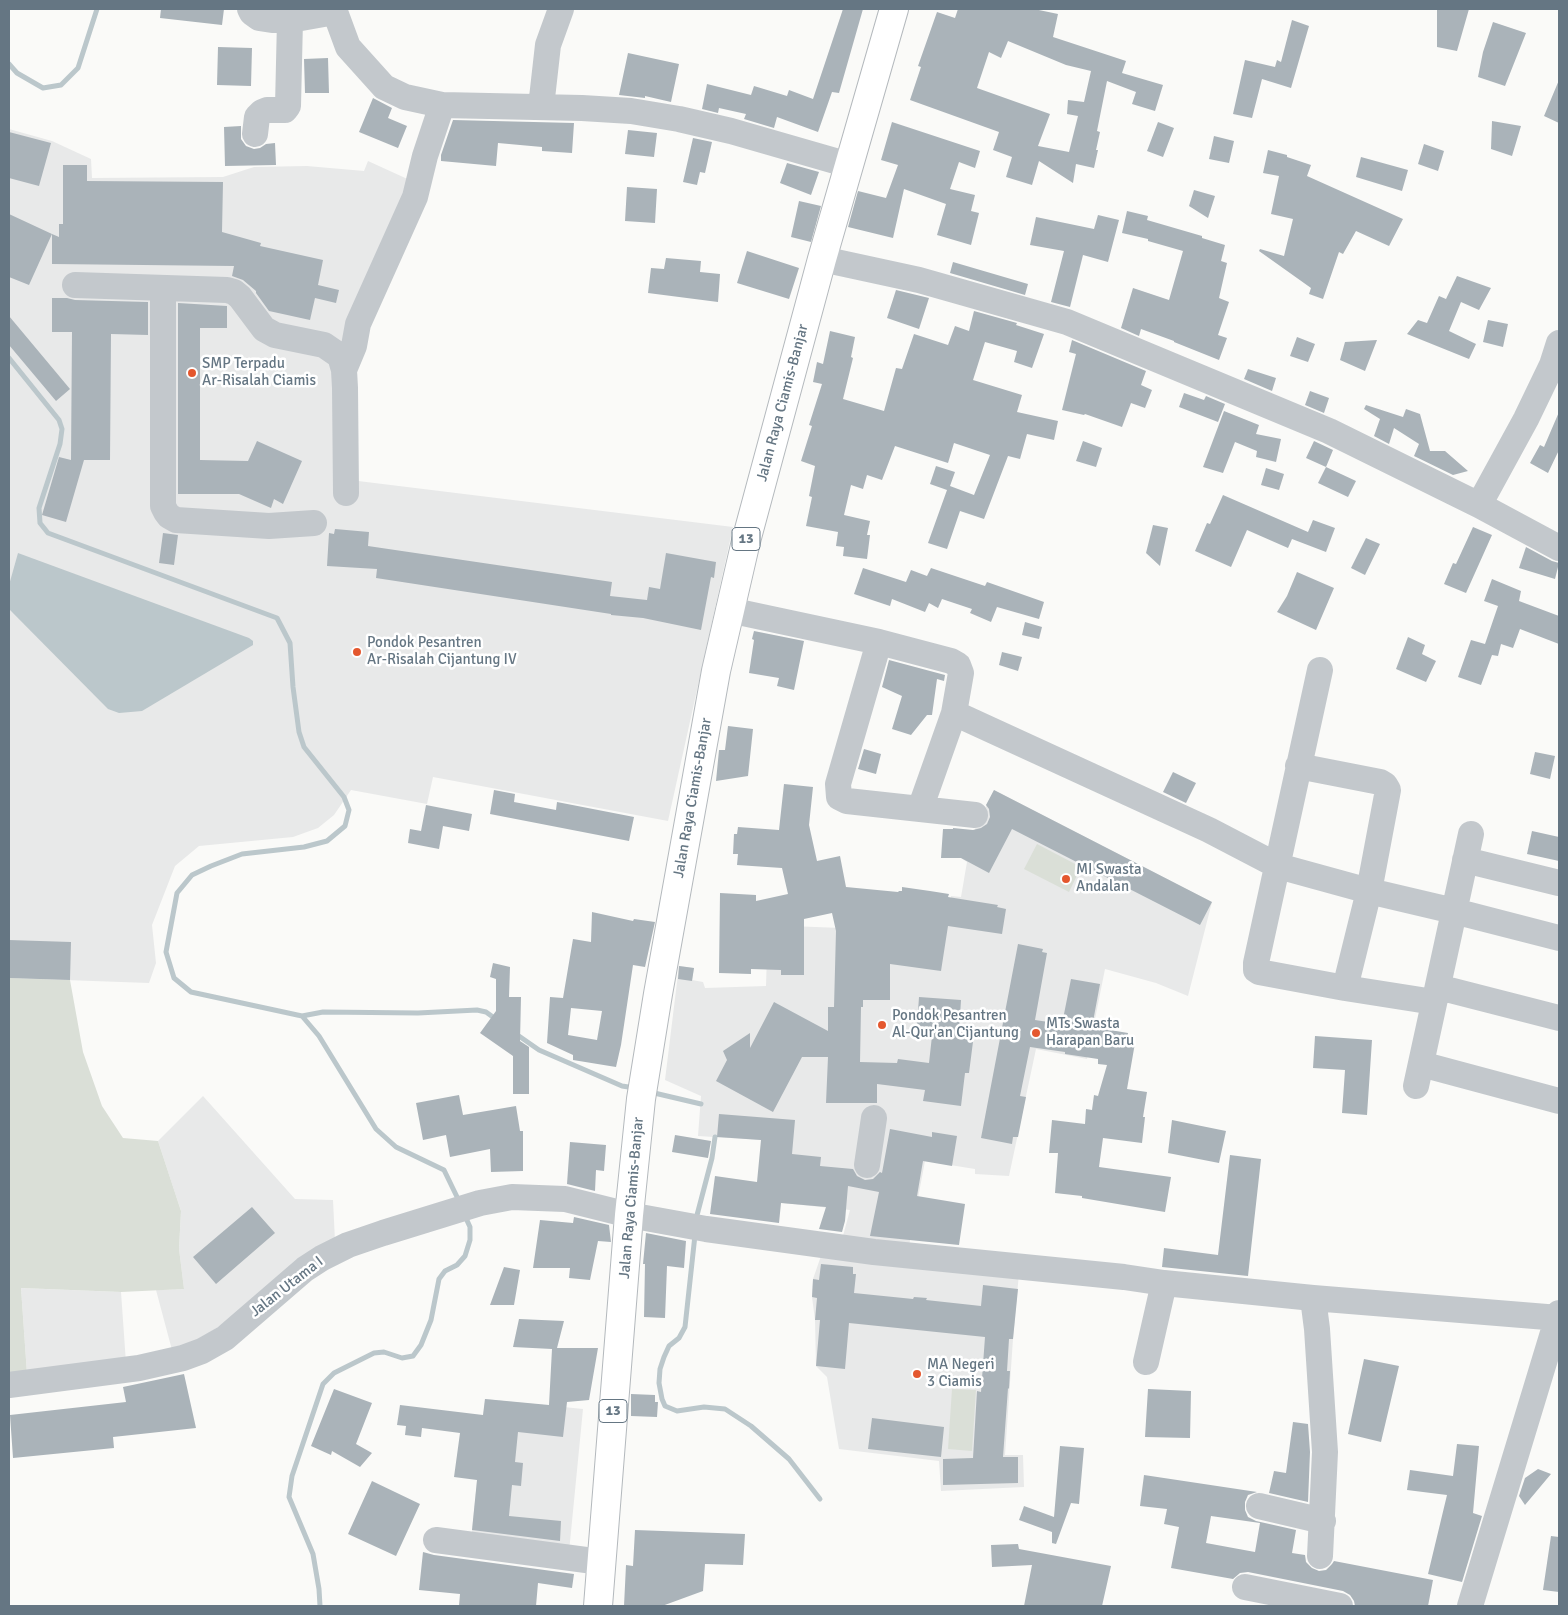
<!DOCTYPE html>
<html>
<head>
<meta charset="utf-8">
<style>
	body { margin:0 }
	#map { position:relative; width:1568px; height:1615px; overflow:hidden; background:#fafaf8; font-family:Signika,sans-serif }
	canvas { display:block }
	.frame { position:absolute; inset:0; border:10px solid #657683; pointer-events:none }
</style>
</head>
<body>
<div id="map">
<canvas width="1568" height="1615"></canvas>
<div class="frame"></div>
</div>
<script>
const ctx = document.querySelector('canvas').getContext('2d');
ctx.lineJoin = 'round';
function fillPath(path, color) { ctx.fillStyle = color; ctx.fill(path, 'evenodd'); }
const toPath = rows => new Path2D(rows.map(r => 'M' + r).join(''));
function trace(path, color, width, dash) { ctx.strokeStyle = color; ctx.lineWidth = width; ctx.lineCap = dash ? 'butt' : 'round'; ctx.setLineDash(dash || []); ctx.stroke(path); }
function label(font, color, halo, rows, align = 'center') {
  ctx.font = font + ' Signika,sans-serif'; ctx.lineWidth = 5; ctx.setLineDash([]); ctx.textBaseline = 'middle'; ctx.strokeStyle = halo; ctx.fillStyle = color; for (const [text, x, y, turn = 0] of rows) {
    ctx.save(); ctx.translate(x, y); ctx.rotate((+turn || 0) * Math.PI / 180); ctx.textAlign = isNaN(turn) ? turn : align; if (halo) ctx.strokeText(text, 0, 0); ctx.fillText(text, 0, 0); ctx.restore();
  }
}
const built = toPath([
	[9,129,52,141,91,159,92,178,223,177,254,167,307,166,364,171,368,161,414,182,353,318,350,480,733,527,668,821,433,777,427,804,351,790,334,815,318,828,293,837,199,846,175,866,152,925,156,963,149,983,9,978],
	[994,790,1212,902,1188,996,1156,983,1105,969,1087,1059,1036,1049,1009,1176,975,1174,975,1169,925,1161,908,1251,841,1243,850,1210,782,1203,784,1183,761,1140,698,1136,701,1096,665,1080,679,966,694,968,692,980,703,982,705,988,766,986,768,921,790,926,892,930,947,925,951,896,961,897,967,862,961,858],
	[203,1096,295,1199,333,1200,335,1241,214,1330,194,1341,172,1350,156,1290,184,1289,179,1249,181,1211,158,1141],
	[822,1253,1019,1273,1013,1339,1005,1455,1023,1455,1024,1487,941,1491,939,1461,839,1449,827,1377,816,1366,815,1320,812,1297,813,1279],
	[21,1288,121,1292,126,1363,27,1374],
	[485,1399,583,1409,569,1552,471,1542]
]);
const green = toPath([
	[1037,844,1081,867,1069,892,1024,869],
	[9,978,70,980,83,1052,102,1106,123,1138,158,1141,181,1211,179,1249,184,1289,121,1292,21,1288,27,1374,9,1377],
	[952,1389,976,1390,972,1451,948,1449]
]);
const water = toPath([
	[18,553,249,638,253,641,253,645,142,711,119,713,108,709,9,609,9,585]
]);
const stream = toPath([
	[9,64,17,73,43,88,61,85,78,68,97,9],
	[9,358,59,420,62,429,60,444,39,508,40,523,48,533,277,618,290,643,293,687,299,732,304,747,344,797,349,810,345,826,327,841,304,847,242,854,211,866,192,875,177,893,166,952,174,978,191,992,302,1016,319,1036,376,1129,396,1147,444,1170,459,1201],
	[302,1016,323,1012,418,1013,477,1010,486,1012,497,1020],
	[516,1034,539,1050,622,1086,635,1088],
	[650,1092,701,1104],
	[696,1219,712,1158,715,1137],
	[695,1235,685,1327,679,1338,669,1346,664,1357,660,1369,659,1383,662,1399,665,1406,677,1411,704,1407,725,1409,751,1426,789,1459,820,1499],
	[320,1606,319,1589,313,1554,289,1497,292,1476,323,1384,334,1373,374,1353,384,1352,402,1358,413,1356,421,1345,431,1320,439,1279,445,1271,457,1265,465,1256,470,1240,470,1227,465,1216]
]);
const building = toPath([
	[161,9,224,9,222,25,160,18],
	[843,9,863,9,839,93,832,92,818,132,777,117,774,128,744,119,746,114,719,108,718,113,702,109,707,84,751,95,754,86,787,96,789,90,813,99],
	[958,9,1034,9,1058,14,1053,37,1126,61,1122,73,1163,85,1155,111,1132,104,1136,92,1107,81,1097,131,1100,132,1096,150,1098,150,1094,168,1076,164,1073,183,1039,161,1032,185,1006,177,1012,157,993,150,999,132,910,100,921,67,918,66,937,12,955,18],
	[1008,41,1066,65,1091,71,1084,102,1068,100,1067,114,1078,116,1069,152,1038,146,1050,114,977,88,989,52,1001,58],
	[1437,9,1469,9,1457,51,1437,47],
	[1292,20,1309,26,1291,88,1262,79,1252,118,1233,114,1245,60,1275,67,1277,60,1281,62],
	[1493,22,1526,33,1505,86,1478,77,1483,52],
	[218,47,252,48,251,86,217,85],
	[628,53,679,64,671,102,645,96,645,98,619,95],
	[328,58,329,93,305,93,304,59],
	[1559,80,1559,123,1544,116],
	[373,98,392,108,388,118,407,126,398,148,359,132],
	[453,120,574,123,572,153,542,151,542,147,498,143,496,166,441,161,441,155],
	[1492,121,1521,126,1512,156,1491,149],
	[892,122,980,151,975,168,959,162,950,189,975,195,971,211,979,213,971,245,937,235,946,204,904,189,893,238,848,227,858,191,886,198,898,165,881,160],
	[1158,122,1174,128,1163,157,1147,151],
	[241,126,241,139,246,146,254,149,260,148,266,144,275,143,276,165,225,166,224,127],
	[628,130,657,133,654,157,625,154],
	[9,132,51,143,39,186,9,178],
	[1214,136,1234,141,1229,163,1209,159],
	[693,138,712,142,705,173,700,172,697,185,683,182],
	[1424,144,1444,151,1438,171,1418,164],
	[1268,150,1287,155,1287,157,1311,165,1307,176,1403,219,1389,246,1356,231,1343,254,1339,252,1323,299,1309,294,1311,288,1259,251,1260,249,1284,256,1293,219,1271,214,1279,176,1263,173],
	[1361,157,1408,170,1402,191,1356,177],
	[787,163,819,172,811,195,780,183],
	[63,165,87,165,87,181,223,182,222,232,261,243,260,246,323,260,318,285,339,290,336,303,315,298,310,320,269,311,256,293,256,291,243,280,232,276,234,266,52,264,52,234,59,237,59,224,63,224],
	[627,187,657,189,655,223,625,221],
	[1194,190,1215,196,1208,218,1189,206],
	[799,201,821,206,811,242,791,237],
	[1127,211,1148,216,1147,220,1202,236,1202,238,1225,245,1221,261,1227,263,1219,298,1229,302,1218,335,1227,338,1219,360,1174,342,1174,341,1141,329,1139,336,1121,328,1133,288,1169,300,1183,251,1148,241,1148,239,1122,233],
	[9,214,52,234,29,285,9,277],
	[1098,215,1119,220,1108,262,1083,255,1070,307,1051,302,1064,251,1030,245,1036,217,1094,229],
	[747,251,799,268,789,299,737,283],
	[666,258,701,261,700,272,720,274,718,302,648,293,651,268,664,269],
	[953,262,1028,284,1025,295,950,273],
	[1457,276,1491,288,1479,310,1461,302,1449,331,1476,344,1469,359,1407,334,1418,320,1427,323,1439,296,1446,299],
	[896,290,929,298,919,329,887,318],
	[52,298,67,298,75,300,148,302,148,335,111,334,110,460,84,460,66,522,42,515,59,457,71,460,72,332,52,332],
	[178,303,227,306,227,328,200,328,200,460,248,461,257,441,302,461,283,504,274,499,271,508,239,494,178,494],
	[974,311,1017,323,1016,325,1044,334,1032,368,1014,362,1017,351,985,342,973,380,1022,395,1017,412,1058,421,1054,440,1027,434,1020,459,1008,456,984,519,960,511,947,549,928,543,947,490,930,484,936,466,955,472,950,486,974,495,990,455,954,443,948,463,895,446,882,480,867,475,863,489,851,485,844,515,870,521,867,535,870,535,867,559,843,556,844,547,836,546,838,532,806,526,812,497,809,496,815,466,801,461,812,426,809,425,822,384,813,382,817,362,823,364,830,331,855,337,851,357,853,358,843,399,884,411,896,368,902,369,914,334,948,345,955,326,969,331],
	[9,316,70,389,56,401,9,345],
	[1488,320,1508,324,1503,347,1483,342],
	[1297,337,1315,344,1308,362,1290,356],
	[1072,340,1146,371,1141,385,1152,390,1145,408,1131,403,1122,427,1085,414,1084,415,1062,410,1076,354,1069,352],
	[1377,340,1365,371,1340,360,1345,342],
	[1248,369,1276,378,1272,391,1244,379],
	[1310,391,1329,398,1324,413,1305,405],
	[1184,393,1204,400,1206,396,1225,404,1218,422,1179,407],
	[1366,405,1403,417,1406,409,1420,414,1430,451,1445,451,1468,471,1453,475,1414,456,1419,444,1394,428,1389,444,1374,436,1380,419,1364,409],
	[1224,411,1259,425,1256,434,1281,439,1276,462,1256,457,1257,451,1235,442,1223,473,1203,467],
	[1559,412,1559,450,1548,473,1530,463,1540,445,1544,447],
	[1083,441,1102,448,1096,467,1076,461],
	[1314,441,1333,450,1326,467,1306,458],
	[1326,467,1356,481,1348,497,1318,483],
	[1266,468,1284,474,1279,490,1261,485],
	[1223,495,1308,532,1313,520,1335,528,1326,552,1292,539,1288,548,1247,530,1231,567,1195,551,1207,523,1210,524],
	[1153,525,1168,528,1160,566,1146,553],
	[1473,527,1492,535,1466,593,1444,584,1453,563,1456,564],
	[335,529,369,532,368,546,612,582,610,596,647,600,649,587,660,589,666,553,716,562,714,578,711,577,701,630,643,618,611,615,611,614,376,578,377,569,327,566,329,533,334,534],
	[163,533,178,535,174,565,159,563],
	[1366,538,1380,544,1365,575,1351,568],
	[1526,547,1552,561,1559,563,1555,579,1519,568],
	[863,568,906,582,911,570,927,576,931,568,985,586,987,582,1044,602,1039,619,997,607,991,622,970,613,972,609,942,599,938,608,929,603,925,612,892,599,890,606,854,594],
	[1297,572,1334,588,1316,630,1277,612,1287,596],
	[1492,579,1521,591,1519,601,1559,616,1559,644,1520,629,1513,648,1501,644,1498,656,1492,655,1481,685,1458,677,1471,640,1485,644,1498,606,1484,601],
	[1025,622,1042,627,1039,639,1022,635],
	[754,631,804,641,794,690,777,686,779,678,749,673,754,640,752,639],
	[1408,637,1425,645,1422,654,1436,661,1426,682,1396,669],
	[1002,652,1022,657,1018,671,999,665],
	[889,660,945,675,944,681,937,679,932,715,927,715,911,735,892,729,902,696,882,687],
	[728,726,753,729,748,776,716,781,719,750,725,750],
	[864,749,881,754,876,774,858,769],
	[1535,752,1555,756,1550,779,1530,774],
	[1173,772,1196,783,1186,803,1163,792],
	[784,784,813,787,809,825,817,861,840,856,846,887,898,892,899,891,902,891,902,887,930,891,949,894,948,897,998,905,997,907,1006,909,1002,934,948,926,941,971,890,964,890,1000,863,1000,863,1007,861,1007,860,1062,897,1063,898,1059,929,1063,933,1027,917,1026,919,997,961,1000,959,1032,974,1034,969,1073,965,1073,961,1106,923,1101,925,1090,877,1084,877,1103,826,1103,828,1057,802,1057,773,1112,716,1081,727,1060,723,1051,750,1033,750,1048,774,1002,828,1031,828,1007,834,1007,836,931,832,913,804,919,804,975,781,975,781,970,751,969,751,974,719,973,720,893,756,895,756,901,788,894,782,868,737,865,738,854,733,854,734,834,737,834,738,827,779,830],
	[494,790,515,794,514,802,556,810,557,802,634,817,629,841,490,814],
	[994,790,1212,902,1200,925,1012,829,989,873,961,858,941,858,943,829,953,829,953,828,973,830,981,828,987,824,990,817,989,809,986,805],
	[426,805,472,814,469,831,443,826,439,849,408,843,410,829,421,831],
	[1532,831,1559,837,1559,861,1527,854],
	[592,912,633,921,634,919,655,922,645,967,633,965,621,1045,616,1067,573,1060,573,1055,547,1043,550,997,563,998,573,939,591,942],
	[571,1008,602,1011,597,1040,568,1035],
	[9,940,71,942,70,980,9,978],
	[1018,944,1043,949,1042,952,1047,953,1035,1020,1062,1024,1071,979,1100,984,1092,1027,1128,1033,1127,1042,1135,1043,1127,1089,1147,1092,1143,1117,1145,1117,1142,1143,1103,1138,1099,1167,1171,1177,1165,1212,1082,1198,1082,1196,1055,1193,1058,1153,1049,1153,1052,1120,1085,1124,1086,1109,1092,1110,1094,1095,1098,1096,1107,1065,1098,1064,1098,1059,1065,1054,1065,1052,1030,1047,1020,1096,1026,1097,1018,1137,1013,1137,1012,1144,981,1138],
	[493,963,510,967,509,997,521,997,520,1041,529,1047,529,1094,513,1094,513,1056,480,1033,496,1011,496,979,490,977],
	[679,966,694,968,692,981,678,979],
	[1315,1036,1372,1040,1367,1115,1342,1113,1345,1070,1313,1068],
	[459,1095,463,1115,516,1106,520,1131,523,1131,523,1171,491,1172,490,1149,450,1157,446,1135,423,1140,416,1103],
	[719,1114,795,1120,792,1154,821,1157,820,1166,853,1169,857,1176,865,1180,873,1179,880,1172,882,1173,890,1129,932,1137,932,1132,957,1136,952,1166,923,1161,917,1196,965,1204,959,1245,870,1236,879,1192,848,1186,845,1221,842,1232,819,1229,826,1207,781,1203,779,1223,710,1214,715,1176,757,1182,761,1140,717,1137],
	[1172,1120,1226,1131,1219,1163,1168,1153],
	[675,1135,711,1141,708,1158,672,1152],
	[570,1142,606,1145,604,1171,596,1170,595,1191,567,1184],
	[1230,1155,1261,1159,1248,1276,1162,1267,1164,1248,1218,1255],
	[252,1207,275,1233,216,1284,193,1257],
	[574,1217,609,1225,611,1242,598,1241,590,1280,569,1278,570,1268,533,1268,540,1220,573,1223],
	[646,1233,686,1241,684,1268,667,1266,665,1318,644,1317,645,1264,643,1264],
	[821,1264,853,1267,853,1274,856,1274,854,1293,913,1299,914,1297,927,1298,926,1300,981,1306,983,1285,1018,1289,1013,1339,1009,1339,1007,1371,1010,1371,1009,1389,1008,1388,1003,1457,1018,1457,1018,1483,943,1485,943,1459,973,1458,977,1391,981,1392,985,1337,849,1323,845,1369,816,1366,820,1320,815,1320,817,1298,812,1297,813,1279,819,1280],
	[504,1267,520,1270,514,1305,490,1305],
	[519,1319,564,1321,557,1348,598,1348,589,1400,567,1402,563,1437,518,1432,515,1462,523,1463,521,1486,512,1485,509,1516,561,1521,560,1541,472,1530,477,1480,454,1477,460,1433,422,1428,421,1437,405,1435,406,1426,397,1425,400,1405,483,1415,485,1399,549,1405,552,1349,513,1347],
	[1364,1359,1399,1366,1381,1442,1348,1434],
	[184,1374,196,1428,113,1437,114,1448,13,1458,10,1415,126,1402,123,1387],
	[334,1389,372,1403,356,1444,372,1453,360,1467,332,1451,331,1455,311,1446],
	[1148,1389,1191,1391,1190,1438,1145,1437],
	[631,1394,655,1395,655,1402,658,1402,657,1417,631,1416],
	[872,1418,944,1427,941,1457,868,1449],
	[1293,1422,1308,1424,1310,1452,1308,1502,1269,1493,1274,1471,1286,1473],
	[1457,1444,1479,1446,1473,1513,1482,1516,1462,1582,1428,1574,1447,1495,1407,1490,1410,1470,1453,1476],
	[1060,1446,1084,1448,1079,1504,1071,1503,1056,1544,1052,1543,1052,1532,1019,1520,1024,1506,1054,1517],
	[1538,1469,1551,1474,1525,1505,1519,1496,1525,1478],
	[1144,1475,1257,1492,1248,1495,1245,1502,1245,1510,1248,1517,1256,1521,1296,1530,1292,1553,1305,1555,1306,1562,1312,1568,1319,1571,1326,1570,1332,1564,1334,1561,1433,1580,1428,1606,1355,1606,1354,1601,1350,1595,1343,1591,1248,1572,1240,1573,1233,1579,1171,1568,1179,1527,1164,1524,1167,1509,1140,1506],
	[1211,1516,1260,1523,1255,1552,1206,1543],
	[372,1481,420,1504,396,1556,348,1534],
	[635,1530,745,1534,743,1565,705,1564,703,1591,662,1606,624,1606,626,1565,633,1566],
	[1551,1536,1559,1537,1559,1592,1543,1590],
	[1018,1544,1019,1549,1111,1566,1102,1606,1024,1606,1032,1565,992,1567,991,1545],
	[423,1552,434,1555,574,1574,572,1588,538,1583,536,1606,459,1606,460,1594,419,1590]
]);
const minor = toPath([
	[250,9,252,13,259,18,272,20,290,20,335,12],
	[334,9,348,47,384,87,405,97,442,105,582,108,631,111,679,119,731,131,849,165],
	[541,107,548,45,561,9],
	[255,134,257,117,262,112,267,110,285,110,288,106,290,20],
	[822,259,919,280,1067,322,1329,431,1479,505,1559,548],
	[75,285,227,290,234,292,240,297,264,329,275,335,324,345,340,356,344,370,345,388,346,493],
	[163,288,163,506,166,512,169,516,176,520,269,526,314,523],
	[344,370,354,346,358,324,415,197,425,156,442,105],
	[1479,505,1526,419,1552,365,1559,343],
	[729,610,879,642,951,661,958,665,961,673,954,713,920,809],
	[879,642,838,784,839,797,847,801,975,815],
	[1320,670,1256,963,1256,970,1259,972,1345,988,1434,1002],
	[954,713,1209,830,1278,866,1369,891,1454,911,1559,938],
	[1298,766,1380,782,1385,785,1388,790,1369,891,1345,988],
	[1465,860,1559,883],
	[1438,987,1559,1018],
	[1421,1064,1559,1101],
	[1416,1086,1471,834],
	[867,1165,874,1118],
	[1313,1298,1317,1329,1325,1452,1320,1556],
	[1146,1362,1164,1283],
	[9,1385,139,1368,183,1358,202,1351,225,1338,305,1269,322,1258,348,1245,383,1233,480,1203,512,1197,565,1199,629,1215,706,1229,874,1252,1124,1277,1164,1283,1313,1298,1559,1318],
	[1259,1506,1323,1521],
	[436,1540,601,1562],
	[1245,1587,1340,1606],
	[1470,1606,1559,1313]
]);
const highway = toPath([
	[598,1606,629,1215,641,1099,658,994,716,671,746,541,822,259,894,9]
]);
const markers = [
	[192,373,5,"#e4572e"],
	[357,652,5,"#e4572e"],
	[1066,879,5,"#e4572e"],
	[882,1025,5,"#e4572e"],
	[1036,1033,5,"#e4572e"],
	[917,1374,5,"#e4572e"]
];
const shields = [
	[746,539,28],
	[613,1411,28]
];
const shieldNames = [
	["13",746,539],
	["13",613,1411]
];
const poiNames = [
	["SMP Terpadu",202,364],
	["Ar-Risalah Ciamis",202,381],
	["Pondok Pesantren",367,643],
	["Ar-Risalah Cijantung IV",367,660],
	["MI Swasta",1076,870],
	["Andalan",1076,887],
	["Pondok Pesantren",892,1016],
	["Al-Qur'an Cijantung",892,1033],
	["MTs Swasta",1046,1024],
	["Harapan Baru",1046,1041],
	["MA Negeri",927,1365],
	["3 Ciamis",927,1382]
];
const streetNames = [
	["Jalan Raya Ciamis-Banjar",783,403,-75],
	["Jalan Raya Ciamis-Banjar",693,798,-80],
	["Jalan Raya Ciamis-Banjar",632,1198,-85],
	["Jalan Utama I",287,1287,-38]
];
fillPath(built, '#e8e9e9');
fillPath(green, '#dadfd7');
fillPath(water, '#bbc7cb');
trace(stream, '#bbc7cb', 5);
fillPath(building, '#aab3b9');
trace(highway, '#b4b9bd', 30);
trace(minor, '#c3c8cc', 26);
trace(highway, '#fff', 28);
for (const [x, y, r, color] of markers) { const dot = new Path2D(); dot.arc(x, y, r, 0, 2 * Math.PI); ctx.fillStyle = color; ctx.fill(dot); trace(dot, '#fff', 2); }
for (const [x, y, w] of shields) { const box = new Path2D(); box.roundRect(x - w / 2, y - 11.5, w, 23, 4); ctx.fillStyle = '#fff'; ctx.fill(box); trace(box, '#657683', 1); }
label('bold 14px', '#657683', null, shieldNames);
label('15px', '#657683', '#fff', poiNames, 'left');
label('15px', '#657683', '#fff', streetNames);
</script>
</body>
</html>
